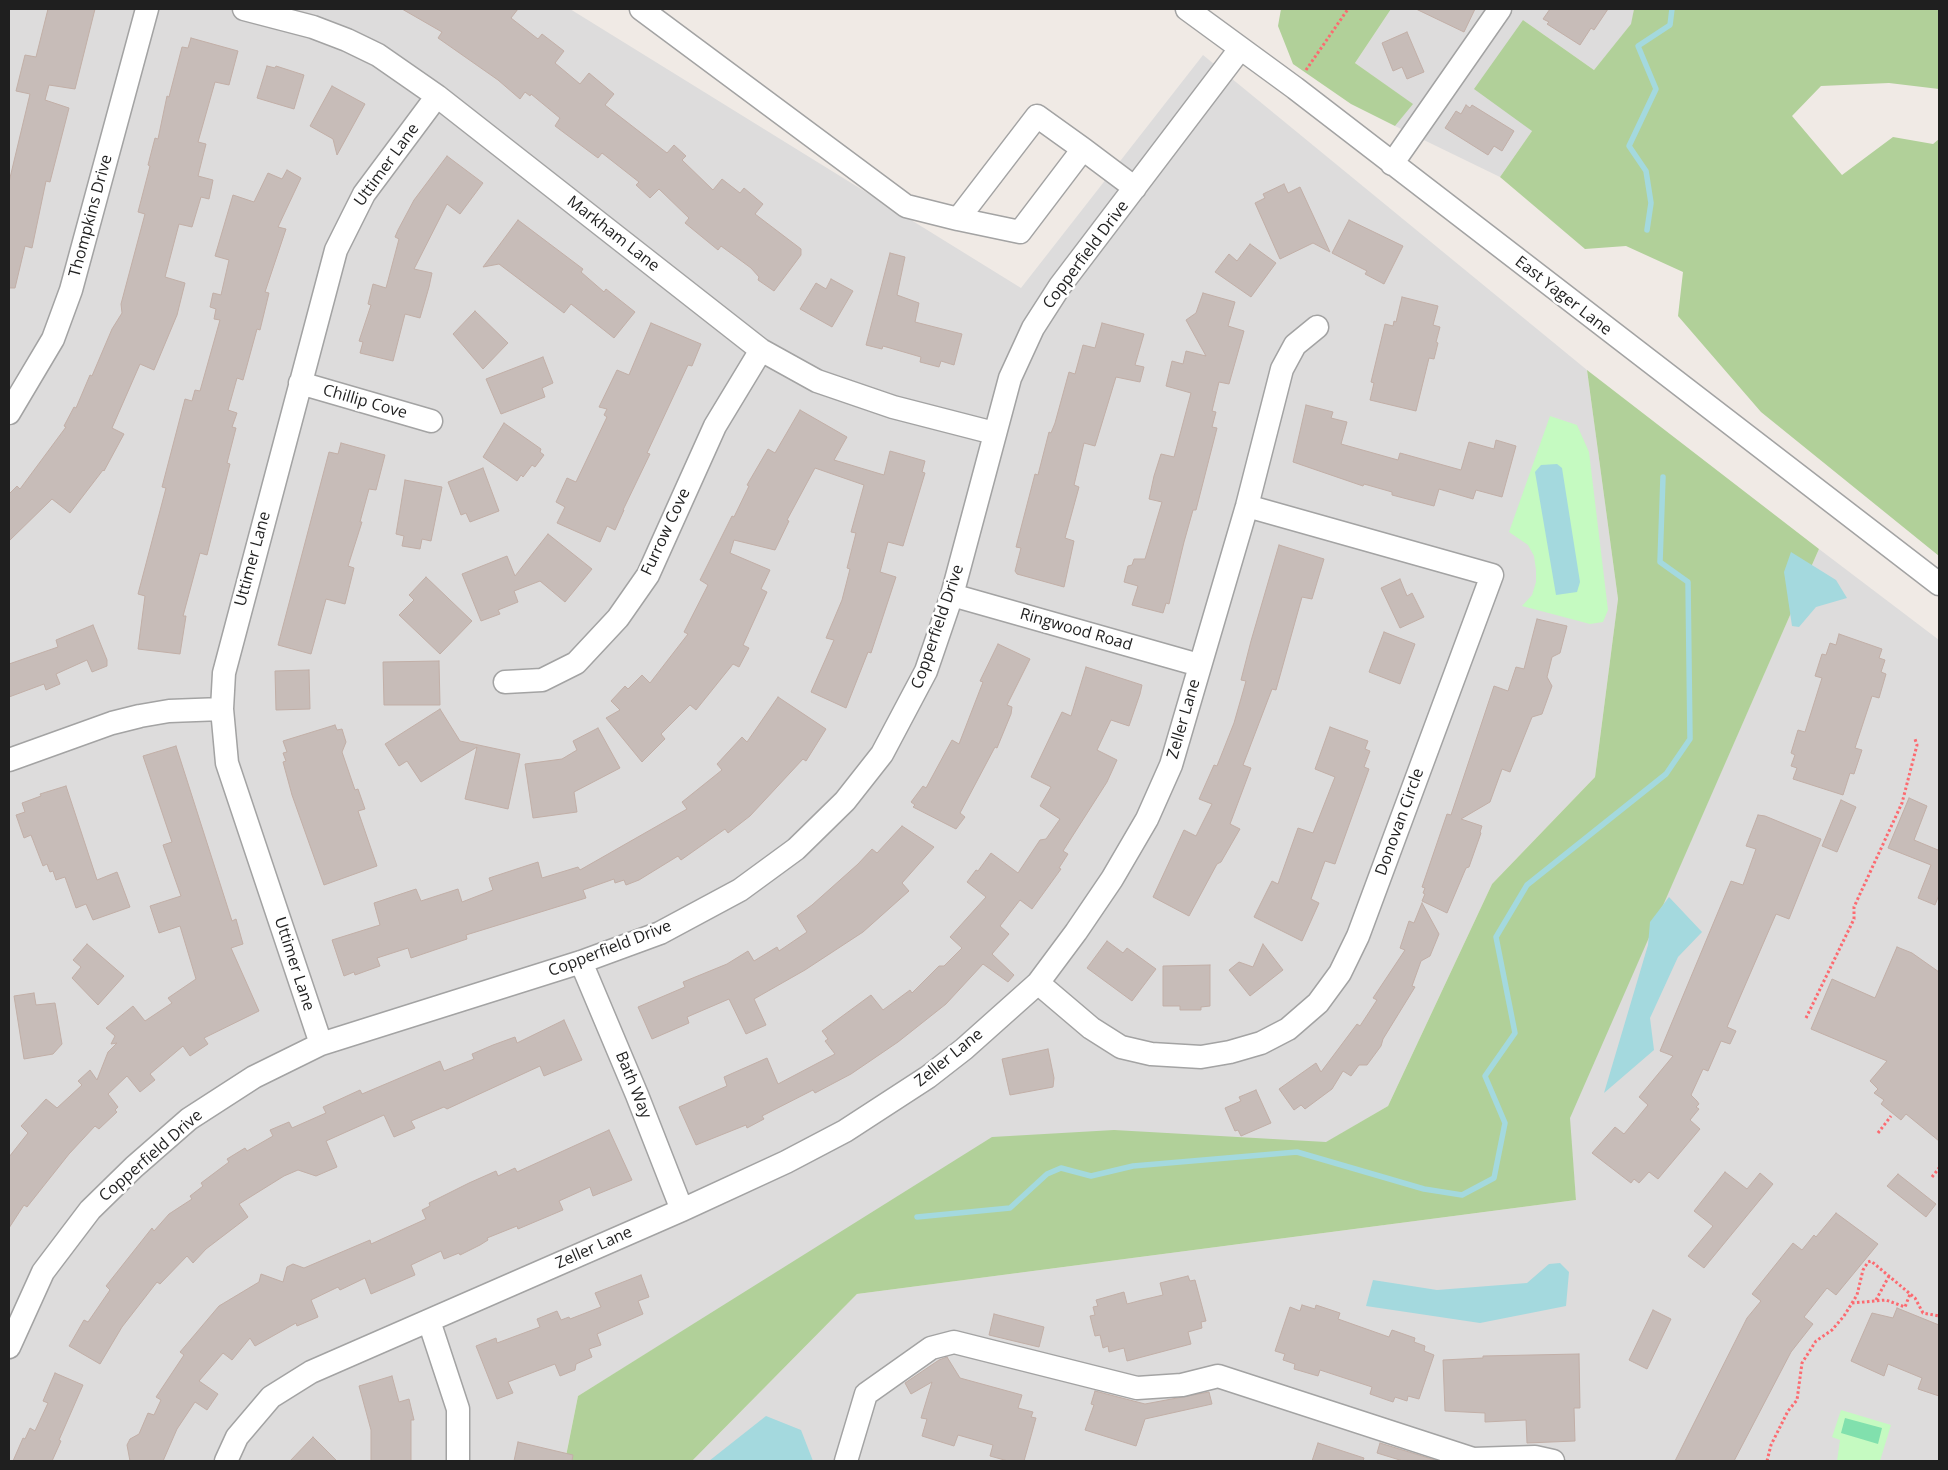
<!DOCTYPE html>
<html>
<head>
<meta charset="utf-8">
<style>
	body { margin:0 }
	#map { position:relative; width:1948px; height:1470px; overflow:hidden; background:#f0eae5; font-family:"Open Sans",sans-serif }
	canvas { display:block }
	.frame { position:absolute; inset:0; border:10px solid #1f1f1f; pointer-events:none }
</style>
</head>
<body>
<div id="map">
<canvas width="1948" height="1470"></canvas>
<div class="frame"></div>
</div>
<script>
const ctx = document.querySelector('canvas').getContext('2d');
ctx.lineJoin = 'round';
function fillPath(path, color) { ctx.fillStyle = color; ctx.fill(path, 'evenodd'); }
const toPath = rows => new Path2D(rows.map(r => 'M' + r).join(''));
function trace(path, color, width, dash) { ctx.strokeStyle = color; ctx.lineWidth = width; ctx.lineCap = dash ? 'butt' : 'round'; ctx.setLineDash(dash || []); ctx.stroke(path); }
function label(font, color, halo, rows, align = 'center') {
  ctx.font = font + ' "Open Sans",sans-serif'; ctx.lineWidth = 5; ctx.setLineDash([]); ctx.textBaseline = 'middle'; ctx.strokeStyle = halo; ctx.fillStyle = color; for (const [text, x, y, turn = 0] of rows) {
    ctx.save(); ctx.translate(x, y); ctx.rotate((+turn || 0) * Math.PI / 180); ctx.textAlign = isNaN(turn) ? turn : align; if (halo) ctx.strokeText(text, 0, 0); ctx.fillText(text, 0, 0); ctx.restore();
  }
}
const residential = toPath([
	[9,9,570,9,1021,288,1203,55,1587,370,1618,599,1595,777,1492,884,1388,1106,1327,1142,688,1328,578,1396,565,1461,9,1461],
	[1391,9,1634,9,1632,24,1594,70,1523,20,1532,131,1500,177,1395,126,1412,104,1355,63],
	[1819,549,1939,640,1939,1461,692,1461,857,1294,1576,1200,1569,1118]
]);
const forest = toPath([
	[1281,9,1391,9,1355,63,1413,104,1395,126,1351,104,1293,64,1278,26],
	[1634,9,1939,9,1939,89,1889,83,1821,86,1792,116,1842,175,1893,137,1933,144,1939,139,1939,556,1761,412,1678,316,1683,272,1626,246,1585,249,1500,177,1532,131,1474,89,1523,20,1594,70,1631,24],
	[1587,370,1819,549,1570,1118,1576,1200,857,1294,692,1461,565,1461,578,1396,992,1137,1114,1130,1326,1142,1388,1106,1492,884,1595,777,1618,599]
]);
const park = toPath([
	[1550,416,1577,425,1589,452,1608,610,1603,622,1590,624,1522,606,1532,595,1536,582,1536,570,1534,556,1528,545,1509,532],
	[1841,1410,1891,1425,1880,1461,1837,1461,1840,1440,1832,1437]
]);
const pitch = toPath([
	[1845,1418,1882,1428,1878,1444,1841,1433]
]);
const water = toPath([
	[1557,464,1562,468,1580,582,1577,592,1556,595,1535,472,1541,465],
	[1791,552,1836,580,1847,598,1816,607,1799,627,1792,626,1784,572],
	[1669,897,1702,932,1678,957,1650,1018,1654,1050,1604,1093,1648,945,1650,922],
	[1560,1263,1569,1272,1566,1306,1480,1323,1366,1306,1373,1280,1437,1290,1527,1283,1549,1264],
	[766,1416,801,1430,813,1461,709,1461]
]);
const stream = toPath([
	[1647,230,1651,203,1646,171,1629,146,1656,89,1638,46,1670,25,1672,9],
	[917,1217,1010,1208,1047,1174,1061,1168,1091,1176,1133,1166,1297,1152,1424,1189,1462,1195,1494,1178,1505,1123,1485,1076,1515,1033,1496,937,1527,885,1666,774,1690,739,1688,582,1660,562,1663,477]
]);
const building = toPath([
	[48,9,95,9,75,89,49,85,45,100,69,108,50,182,46,181,32,248,25,246,15,288,9,288,9,182,30,94,16,91,25,55,36,57,48,9],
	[402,9,518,9,511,18,538,39,542,34,564,51,555,63,580,84,589,73,614,94,605,105,667,153,674,145,686,156,682,160,713,190,722,179,740,193,744,188,763,204,755,214,801,249,801,255,774,291,758,280,759,277,751,268,721,246,718,250,685,223,689,218,659,189,650,198,636,185,639,182,602,153,598,158,555,126,560,118,531,94,530,96,525,92,520,99,498,80,438,38,442,32,402,9],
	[1416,9,1475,9,1464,32,1416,9],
	[1550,9,1608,9,1594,30,1591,28,1580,45,1547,24,1549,22,1543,19,1550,9],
	[1407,32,1424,72,1407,79,1402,67,1393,71,1382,43,1407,32],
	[191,38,238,51,229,85,215,82,198,142,206,144,198,176,213,180,209,199,201,197,192,227,179,224,165,277,185,283,177,315,154,370,140,364,112,428,124,434,104,471,103,470,70,513,52,499,9,541,9,494,17,486,20,489,66,427,64,426,74,407,76,408,90,375,92,376,112,329,122,313,121,304,145,214,138,212,150,166,148,165,155,138,158,139,167,96,169,97,182,47,188,48,191,38],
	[267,66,275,68,276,66,304,75,294,109,257,98,267,66],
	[332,86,365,104,337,155,333,139,310,126,332,86],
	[1466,105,1470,108,1472,105,1514,131,1502,151,1494,146,1488,155,1445,128,1456,111,1461,114,1466,105],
	[447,156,483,183,460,214,447,204,414,269,432,273,429,287,420,318,405,314,393,361,360,353,363,342,359,341,371,305,368,304,373,284,386,288,399,239,395,237,398,230,414,200,447,156],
	[287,170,301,178,278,227,286,229,265,292,269,293,260,330,257,329,243,380,237,378,228,410,237,413,232,427,236,428,227,463,230,464,207,555,200,553,183,616,186,616,180,654,138,649,145,596,138,594,166,488,162,487,185,399,192,401,195,390,200,391,220,320,214,319,216,309,210,307,213,293,221,295,229,260,215,256,233,195,254,202,268,173,282,179,287,170],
	[1284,184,1288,193,1300,187,1330,252,1313,243,1280,259,1255,203,1265,198,1263,194,1284,184],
	[518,220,583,269,581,272,604,292,606,289,635,312,614,338,571,304,564,313,499,264,483,267,518,220],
	[1349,220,1403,246,1384,284,1365,274,1367,271,1332,253,1349,220],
	[1250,244,1276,263,1251,297,1215,272,1229,254,1237,261,1250,244],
	[890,253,905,257,897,295,919,303,915,322,962,334,954,365,941,361,939,367,920,362,921,357,883,346,882,349,866,345,890,253],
	[831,279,853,291,832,327,800,309,816,283,826,289,831,279],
	[1203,293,1235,302,1228,326,1244,331,1229,384,1219,382,1212,411,1216,412,1212,427,1217,428,1196,510,1193,510,1184,542,1169,604,1166,603,1163,613,1132,605,1138,586,1124,582,1128,566,1132,565,1134,559,1145,559,1162,502,1149,499,1154,476,1161,454,1174,457,1191,393,1166,386,1172,361,1183,364,1186,351,1206,356,1186,320,1196,313,1203,293],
	[1402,297,1438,306,1433,325,1440,327,1436,342,1438,343,1434,359,1429,358,1416,411,1370,400,1374,383,1371,382,1385,324,1393,326,1394,321,1396,322,1402,297],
	[475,311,508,343,483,369,453,334,475,311],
	[651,323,701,344,692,366,688,365,647,453,650,454,623,510,624,510,615,530,607,526,600,542,557,523,565,507,556,502,567,478,576,482,607,417,604,415,607,409,599,407,617,370,629,375,651,323],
	[1102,323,1144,334,1135,365,1144,367,1140,382,1116,377,1095,446,1084,443,1074,485,1079,487,1065,538,1074,541,1064,587,1017,574,1015,571,1021,548,1016,547,1035,474,1038,475,1049,432,1051,433,1055,423,1069,372,1075,374,1083,345,1095,348,1102,323],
	[543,357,553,383,542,388,545,397,501,414,486,379,543,357],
	[1306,405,1333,412,1331,418,1347,422,1341,444,1398,460,1400,453,1461,470,1469,442,1494,449,1496,440,1516,446,1502,497,1476,490,1473,499,1439,489,1434,506,1392,495,1392,492,1364,484,1363,486,1293,462,1306,405],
	[800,410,847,437,834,460,884,475,890,451,925,461,922,472,925,473,903,546,888,542,880,572,896,577,871,653,868,652,846,708,811,692,834,640,826,638,842,600,850,569,847,568,856,533,851,532,864,485,815,468,787,520,789,521,775,550,734,540,730,553,770,570,761,589,767,592,743,645,749,648,739,667,733,664,696,710,690,705,661,734,665,739,642,762,606,718,620,710,611,701,625,686,628,689,642,675,650,683,688,634,684,632,708,585,700,580,732,516,734,517,749,486,747,485,768,449,775,453,800,410],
	[504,423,541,449,540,452,544,455,535,467,532,465,523,477,521,475,517,481,483,457,504,423],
	[341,443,385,455,376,490,369,489,360,522,362,522,348,566,354,568,345,604,326,599,311,654,278,645,329,452,338,454,341,443],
	[483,468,499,511,470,522,466,513,461,515,448,482,483,468],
	[405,480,442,487,431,541,422,539,420,549,402,546,404,536,396,534,405,480],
	[548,534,592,569,565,602,540,581,514,591,518,602,498,610,500,614,481,621,462,574,507,556,515,576,548,534],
	[1279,545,1324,559,1312,599,1302,597,1276,690,1272,689,1243,765,1251,768,1230,824,1240,829,1221,862,1217,864,1189,916,1153,897,1184,830,1196,836,1212,804,1199,799,1214,765,1217,766,1234,723,1246,681,1241,680,1251,641,1279,545],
	[426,577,472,621,440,654,399,615,414,600,409,595,426,577],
	[1400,579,1407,596,1412,593,1424,617,1400,628,1381,588,1400,579],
	[1537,619,1567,626,1560,653,1552,657,1547,677,1552,686,1542,714,1532,717,1510,772,1502,769,1490,802,1461,819,1482,826,1480,832,1481,833,1469,867,1466,868,1447,913,1422,901,1425,894,1423,893,1425,888,1422,887,1447,814,1451,815,1494,686,1508,691,1516,667,1524,669,1537,619],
	[93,625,107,660,107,666,92,672,87,660,56,674,60,684,46,690,44,684,9,697,9,664,58,647,56,640,93,625],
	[1384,632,1415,644,1400,684,1369,672,1384,632],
	[1839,634,1882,649,1879,658,1885,660,1881,672,1886,674,1879,698,1872,696,1855,748,1862,750,1854,774,1850,773,1843,795,1793,779,1797,768,1791,766,1795,755,1791,753,1798,730,1805,732,1822,678,1815,676,1822,654,1826,655,1830,643,1836,645,1839,634],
	[998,644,1030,659,1007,705,1012,707,1011,714,997,748,995,747,960,813,965,817,956,829,913,807,915,805,911,802,923,786,926,788,952,740,959,744,983,682,980,681,998,644],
	[439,661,440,705,384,705,383,662,439,661],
	[1086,667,1142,685,1140,694,1129,726,1111,720,1097,750,1117,760,1107,782,1063,851,1068,854,1059,868,1061,869,1032,909,1020,900,1000,926,1009,934,992,954,1014,975,1008,982,983,964,946,1004,898,1042,851,1074,815,1093,813,1090,762,1116,764,1119,747,1128,746,1125,696,1145,679,1107,727,1086,724,1077,767,1058,778,1084,835,1054,825,1041,828,1039,822,1031,871,995,883,1010,910,990,912,993,939,966,944,966,962,948,950,937,986,897,967,882,976,870,978,871,991,853,1018,873,1040,840,1046,839,1060,819,1040,806,1051,787,1031,777,1062,712,1071,716,1086,667],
	[309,670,310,709,276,710,275,671,309,670],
	[778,697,826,729,806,761,803,759,750,816,728,833,725,829,681,860,678,856,639,880,626,885,624,880,615,883,614,879,583,890,586,898,466,935,467,939,411,958,408,948,377,958,380,966,355,975,354,972,344,976,332,940,380,925,374,903,416,889,421,901,458,889,462,902,493,890,489,878,538,862,542,878,578,867,580,870,687,809,682,802,722,770,717,764,742,737,747,742,778,697],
	[440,709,460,741,520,754,508,809,465,799,477,747,421,782,407,761,399,766,385,744,440,709],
	[335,725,337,730,342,729,346,742,342,752,355,790,358,789,365,809,358,811,377,866,324,885,292,795,283,762,286,761,283,753,287,752,283,741,335,725],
	[1330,727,1368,741,1365,749,1370,751,1364,767,1369,769,1335,864,1325,861,1311,899,1319,903,1302,941,1254,917,1272,881,1278,884,1298,828,1313,833,1335,777,1315,769,1330,727],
	[598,728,620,768,574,792,577,812,533,818,525,764,562,759,577,750,573,741,598,728],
	[176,746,232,921,236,919,243,944,231,948,259,1011,204,1038,208,1044,190,1056,183,1046,150,1074,155,1080,140,1092,127,1076,108,1094,118,1107,115,1110,117,1112,99,1129,95,1126,69,1154,27,1207,24,1205,9,1228,9,1157,28,1133,21,1126,46,1099,57,1108,82,1085,78,1081,90,1070,97,1080,108,1052,117,1043,111,1044,115,1036,106,1028,133,1006,145,1021,172,1003,168,998,196,979,180,926,159,933,150,906,181,896,163,845,172,842,143,756,176,746],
	[66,786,97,880,117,872,130,907,93,920,86,904,76,908,65,877,56,880,53,871,50,872,47,864,43,866,31,835,24,838,16,815,25,812,22,803,41,796,40,794,66,786],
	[1909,798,1927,806,1914,840,1938,850,1939,847,1939,895,1935,905,1918,898,1931,865,1888,848,1909,798],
	[1841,800,1856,807,1837,852,1822,846,1841,800],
	[1758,815,1765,816,1821,839,1789,919,1776,914,1727,1027,1736,1031,1730,1044,1721,1041,1708,1071,1703,1069,1691,1095,1697,1101,1699,1104,1696,1107,1699,1109,1690,1120,1700,1129,1658,1179,1649,1172,1639,1183,1634,1179,1631,1183,1592,1153,1615,1127,1624,1134,1648,1105,1639,1097,1673,1056,1660,1051,1731,881,1743,885,1756,849,1746,846,1758,815],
	[902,826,934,847,902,883,909,891,863,932,805,970,754,999,766,1025,746,1034,729,999,687,1017,689,1023,652,1039,638,1007,685,987,683,982,727,964,748,951,754,961,777,947,779,951,807,932,797,916,812,905,858,864,872,849,877,853,902,826],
	[1422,903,1439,934,1430,956,1421,961,1412,986,1415,987,1383,1039,1381,1046,1367,1065,1359,1065,1351,1076,1343,1071,1332,1089,1305,1109,1301,1105,1294,1110,1279,1089,1316,1063,1321,1072,1357,1024,1360,1026,1377,1000,1373,998,1405,950,1400,948,1409,921,1414,923,1422,903],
	[1107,941,1123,953,1127,948,1156,969,1132,1001,1087,968,1107,941],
	[87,944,124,976,98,1005,72,978,81,967,73,960,87,944],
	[1263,944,1283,970,1250,996,1229,970,1239,962,1253,967,1263,944],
	[1897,947,1912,953,1939,972,1939,1141,1906,1114,1901,1120,1881,1104,1884,1100,1874,1093,1878,1089,1870,1081,1887,1061,1811,1029,1832,979,1875,998,1897,947],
	[1210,965,1210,1006,1201,1007,1201,1010,1180,1010,1180,1006,1163,1006,1163,966,1210,965],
	[34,993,36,1005,55,1003,62,1044,53,1054,24,1059,14,996,34,993],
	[564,1020,582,1060,544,1076,540,1066,447,1109,444,1107,411,1121,415,1128,394,1137,384,1115,326,1141,337,1167,316,1176,298,1170,284,1176,239,1204,248,1217,206,1249,193,1263,187,1256,160,1284,157,1282,122,1327,100,1364,69,1346,84,1320,88,1322,110,1290,106,1286,152,1228,154,1231,169,1214,192,1199,190,1196,203,1186,201,1183,229,1162,227,1159,245,1148,247,1151,273,1136,270,1130,289,1122,292,1128,326,1113,323,1107,360,1090,362,1094,440,1061,444,1071,474,1059,472,1054,493,1045,515,1037,517,1043,564,1020],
	[1048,1049,1054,1078,1053,1087,1010,1095,1002,1059,1048,1049],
	[1256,1090,1271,1123,1241,1136,1238,1130,1235,1131,1225,1108,1241,1101,1239,1097,1256,1090],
	[609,1130,632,1180,593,1196,590,1187,559,1201,563,1210,518,1229,517,1226,487,1238,488,1240,480,1245,460,1255,459,1253,444,1259,441,1251,411,1265,415,1275,371,1294,365,1278,340,1290,338,1287,311,1300,318,1317,297,1326,296,1323,255,1346,250,1338,232,1360,223,1353,199,1381,218,1394,207,1410,195,1402,177,1429,163,1461,130,1461,127,1445,130,1439,139,1434,148,1413,154,1415,161,1400,156,1397,184,1355,180,1352,219,1306,259,1282,261,1274,283,1282,287,1267,293,1264,304,1268,370,1240,371,1244,426,1219,422,1210,430,1206,429,1203,469,1183,496,1171,498,1176,515,1168,517,1172,609,1130],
	[1725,1172,1747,1189,1760,1173,1773,1184,1704,1268,1688,1256,1713,1226,1694,1211,1725,1172],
	[1898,1174,1936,1204,1926,1217,1887,1186,1898,1174],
	[1836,1213,1878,1244,1836,1295,1827,1288,1804,1317,1813,1324,1791,1352,1734,1461,1675,1461,1747,1318,1761,1301,1752,1294,1793,1243,1802,1250,1814,1235,1816,1237,1836,1213],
	[641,1275,649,1297,638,1301,643,1314,597,1334,601,1345,589,1349,592,1357,576,1364,575,1370,560,1376,555,1364,508,1382,513,1393,497,1399,476,1346,496,1338,497,1343,540,1327,537,1319,557,1311,561,1320,569,1317,570,1319,601,1307,595,1293,641,1275],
	[1188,1276,1190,1281,1195,1280,1206,1321,1201,1322,1202,1328,1188,1332,1191,1344,1127,1361,1124,1348,1109,1352,1108,1346,1103,1348,1100,1335,1095,1336,1090,1316,1095,1315,1093,1307,1098,1306,1096,1300,1124,1292,1127,1304,1142,1300,1163,1295,1160,1283,1188,1276],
	[1302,1305,1315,1309,1316,1305,1340,1313,1338,1319,1389,1337,1392,1330,1415,1338,1414,1342,1425,1346,1424,1351,1434,1355,1419,1399,1408,1396,1407,1401,1395,1397,1393,1402,1370,1394,1372,1387,1320,1370,1318,1376,1294,1369,1295,1364,1283,1360,1285,1354,1275,1351,1290,1307,1300,1311,1302,1305],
	[1897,1308,1939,1325,1939,1396,1918,1389,1922,1378,1888,1364,1884,1376,1851,1361,1872,1313,1893,1318,1897,1308],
	[1653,1310,1671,1319,1647,1369,1629,1360,1653,1310],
	[994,1314,1044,1327,1039,1347,989,1335,994,1314],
	[1579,1354,1580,1408,1574,1408,1575,1441,1527,1443,1526,1420,1485,1422,1485,1413,1445,1411,1443,1360,1483,1358,1483,1356,1579,1354],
	[947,1357,960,1378,1022,1395,1018,1408,1033,1412,1031,1417,1036,1418,1024,1461,1008,1461,990,1456,993,1445,958,1435,954,1446,922,1436,927,1419,921,1418,932,1382,911,1394,905,1383,939,1360,947,1357],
	[55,1373,83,1385,59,1440,61,1441,52,1461,13,1461,23,1438,25,1439,30,1428,35,1431,48,1403,43,1401,55,1373],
	[392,1376,399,1402,409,1399,414,1420,411,1420,411,1461,371,1461,371,1430,359,1386,392,1376],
	[1095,1391,1145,1404,1209,1392,1212,1404,1145,1419,1136,1446,1085,1430,1094,1405,1091,1404,1095,1391],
	[313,1437,337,1461,290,1461,313,1437],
	[518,1442,573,1455,572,1461,514,1461,518,1442],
	[1318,1443,1364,1458,1363,1461,1312,1461,1318,1443],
	[1380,1443,1438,1461,1403,1461,1377,1453,1380,1443]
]);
const path = toPath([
	[1306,70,1348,9],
	[1806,1018,1854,919,1854,907,1902,803,1917,745,1915,739],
	[1878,1133,1891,1116],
	[1932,1177,1939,1168],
	[1876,1300,1889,1276],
	[1852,1303,1886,1300,1905,1307,1910,1294],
	[1767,1461,1771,1445,1788,1411,1797,1400,1802,1363,1816,1341,1832,1330,1844,1316,1857,1295,1863,1270,1868,1262,1871,1261,1915,1298,1923,1313,1939,1316]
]);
const minor = toPath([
	[244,9,313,27,347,40,378,55,437,96,761,350,817,381,893,407,994,433],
	[641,9,906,206,958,219],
	[1187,9,1295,88,1939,584],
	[1083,149,1020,232,958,219,1037,116,1083,149,1135,188],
	[1392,164,1500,9],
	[300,383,431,421],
	[9,413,53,339,71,290,147,9],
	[952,595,1199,665],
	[505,682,542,680,576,663,618,618,648,575,715,426,761,350],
	[9,760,112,723,140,716,169,711,222,709],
	[581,962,637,1095,682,1210],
	[1038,983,1091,1028,1121,1047,1151,1054,1201,1057,1230,1052,1261,1043,1288,1029,1318,1003,1340,973,1358,936,1492,575,1247,506],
	[321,1044,227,763,222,709,224,673,336,250,364,194,437,96],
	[429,1321,458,1409,458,1461],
	[9,1347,43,1272,90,1210,134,1167,189,1119,254,1077,321,1044,581,962,660,933,740,890,796,849,845,801,882,754,926,671,952,595,1010,378,1033,328,1060,286,1240,49],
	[226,1461,237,1437,271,1397,311,1372,682,1210,786,1162,845,1131,928,1077,964,1049,1038,983,1076,932,1112,879,1147,819,1171,765,1247,506,1282,369,1295,345,1317,327],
	[846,1461,866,1394,931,1348,954,1342,1137,1388,1182,1385,1218,1376,1473,1459,1535,1457,1553,1461]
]);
const streetNames = [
	["Uttimer Lane",387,165,-54],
	["Thompkins Drive",91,216,-75],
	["Markham Lane",613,234,38],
	["Copperfield Drive",1086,255,-53],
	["East Yager Lane",1563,296,38],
	["Chillip Cove",365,402,16],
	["Furrow Cove",666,532,-65],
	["Uttimer Lane",253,559,-75],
	["Copperfield Drive",938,627,-71],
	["Ringwood Road",1076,630,16],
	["Zeller Lane",1184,719,-74],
	["Donovan Circle",1400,822,-70],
	["Copperfield Drive",610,949,-21],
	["Uttimer Lane",294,964,72],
	["Zeller Lane",949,1058,-39],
	["Bath Way",633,1085,68],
	["Copperfield Drive",151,1156,-41],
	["Zeller Lane",594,1248,-24]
];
fillPath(residential, '#dddcdc');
fillPath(forest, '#b1d099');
fillPath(park, '#c5fac1');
fillPath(pitch, '#81e0ad');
fillPath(water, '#a4d9de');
trace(stream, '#a4d9de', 5.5);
fillPath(building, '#c7bcb8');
trace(building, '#c2afa7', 1);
trace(minor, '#a3a3a3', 25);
trace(path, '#fc6a70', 3, [2.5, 2.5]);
trace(minor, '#fff', 22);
label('16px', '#1f1f1f', '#fff', streetNames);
</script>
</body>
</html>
